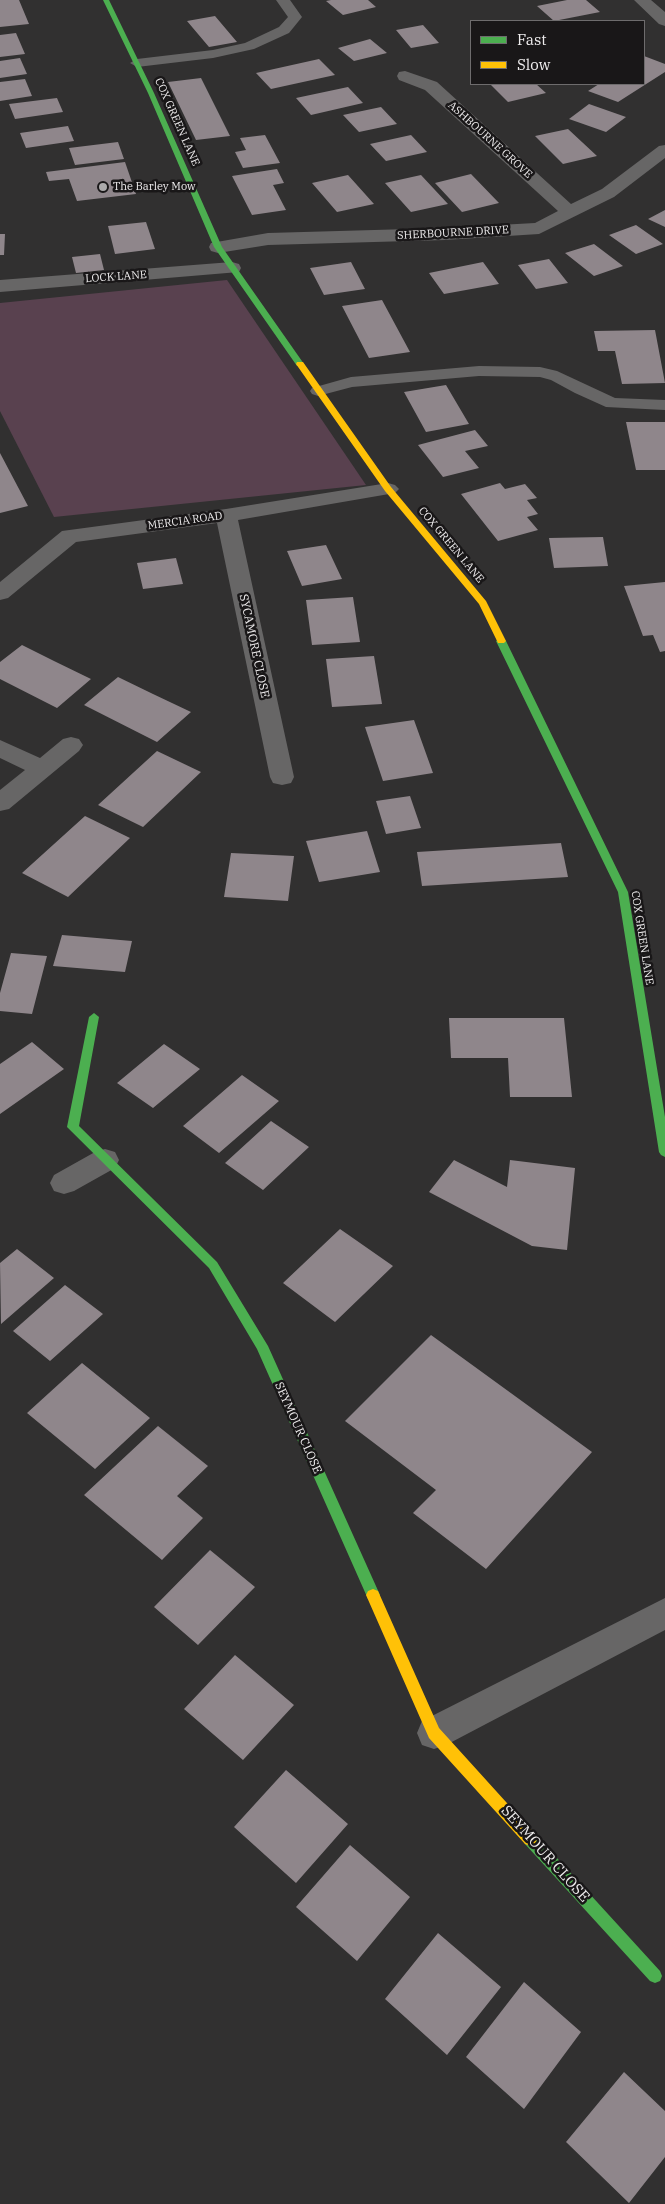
<!DOCTYPE html>
<html>
<head>
<meta charset="utf-8">
<style>
	body { margin:0 }
	#map { position:relative; width:665px; height:2204px; overflow:hidden; background:#313030; font-family:"IBM Plex Serif",serif }
	canvas { display:block }
	.legend { position:absolute; left:470px; top:20px; width:175px; height:65px; box-sizing:border-box; background:#191718; border:1px solid #6e6c6d; margin:0; padding:6px 9px; list-style:none; font-size:15px; color:#eeeced }
	.legend li { display:flex; align-items:center; gap:10px; height:25px }
	.legend b { width:25px; border:1px solid #6e6c6d }
</style>
</head>
<body>
<div id="map">
<canvas width="665" height="2204"></canvas>
<ul class="legend">
<li><b style="height:6px;background:#4caf50"></b>Fast</li>
<li><b style="height:6px;background:#ffc107"></b>Slow</li>
</ul>
</div>
<script>
const ctx = document.querySelector('canvas').getContext('2d');
ctx.lineJoin = 'round';
function fillPath(path, color) { ctx.fillStyle = color; ctx.fill(path, 'evenodd'); }
const toPath = rows => new Path2D(rows.map(r => 'M' + r).join(''));
function trace(path, color, width, dash) { ctx.strokeStyle = color; ctx.lineWidth = width; ctx.lineCap = dash ? 'butt' : 'round'; ctx.setLineDash(dash || []); ctx.stroke(path); }
function label(font, color, halo, rows, align = 'center') {
  ctx.font = font + ' "IBM Plex Serif",serif'; ctx.lineWidth = 5; ctx.setLineDash([]); ctx.textBaseline = 'middle'; ctx.strokeStyle = halo; ctx.fillStyle = color; for (const [text, x, y, turn = 0] of rows) {
    ctx.save(); ctx.translate(x, y); ctx.rotate((+turn || 0) * Math.PI / 180); ctx.textAlign = isNaN(turn) ? turn : align; if (halo) ctx.strokeText(text, 0, 0); ctx.fillText(text, 0, 0); ctx.restore();
  }
}
const green = toPath([
	[227,280,366,485,54,517,0,411,0,303]
]);
const building = toPath([
	[0,0,19,0,29,24,0,27],
	[331,0,368,0,376,7,343,15,326,1],
	[567,0,586,0,600,12,554,21,537,6],
	[215,16,237,42,209,47,187,21],
	[423,25,439,43,411,48,396,30],
	[16,33,25,54,0,57,0,35],
	[370,39,387,53,354,61,338,48],
	[644,56,665,64,665,72,618,102,588,91,599,84,644,84],
	[20,58,27,74,0,78,0,61],
	[319,59,335,75,271,89,256,73],
	[201,78,230,136,196,140,168,82],
	[25,79,32,96,0,101,0,82],
	[498,84,536,84,546,93,508,102,491,85],
	[348,87,363,103,311,115,296,98],
	[57,98,63,112,15,119,9,104],
	[589,104,626,117,606,132,569,119],
	[381,107,397,124,359,132,343,115],
	[68,126,74,141,26,148,20,133],
	[568,129,597,156,563,164,535,136],
	[265,135,280,163,243,168,235,152,246,150,240,138],
	[411,135,427,152,386,161,370,144],
	[118,142,124,159,75,165,69,148],
	[125,162,136,194,77,201,69,179,49,181,46,172],
	[277,169,284,183,273,185,286,210,252,215,232,176],
	[471,174,499,203,462,212,435,183],
	[348,175,374,204,337,212,312,183],
	[421,175,448,204,411,212,385,183],
	[665,210,665,227,648,219],
	[146,222,155,249,115,254,108,226],
	[636,225,663,244,636,254,609,235],
	[0,234,5,234,4,255,0,255],
	[594,244,623,266,594,276,565,253],
	[100,254,104,270,76,273,72,257],
	[549,259,568,283,536,289,518,265],
	[351,262,365,289,324,295,310,268],
	[483,262,499,284,444,294,429,273],
	[382,300,410,352,369,358,342,306],
	[655,330,665,383,622,384,615,351,598,351,594,331],
	[446,385,469,424,426,432,404,392],
	[626,422,665,422,665,470,636,470],
	[475,430,488,446,465,451,479,468,443,477,418,445],
	[0,453,28,506,0,513],
	[500,483,505,489,525,484,537,498,527,500,538,514,527,517,538,530,498,541,461,494],
	[603,537,608,566,554,568,549,538],
	[326,545,342,579,302,586,287,551],
	[176,558,183,584,143,589,137,563],
	[665,582,665,651,660,652,653,635,643,636,624,586],
	[353,597,360,642,312,645,306,600],
	[22,645,54,661,91,679,57,708,0,679,0,662],
	[374,656,382,704,332,707,326,659],
	[118,677,153,694,191,712,157,742,84,705],
	[414,720,433,773,383,781,365,727],
	[157,751,201,772,143,827,98,805],
	[410,796,421,828,386,834,376,801],
	[85,816,130,838,68,897,22,873],
	[367,831,380,872,319,882,306,841],
	[561,843,568,877,422,886,417,852],
	[231,853,294,856,288,901,224,897],
	[62,935,132,941,125,972,53,966],
	[11,953,47,956,32,1014,0,1011,0,993],
	[449,1018,564,1018,572,1097,510,1097,508,1058,451,1058],
	[32,1042,64,1069,0,1114,0,1064],
	[164,1044,200,1069,153,1108,117,1083],
	[242,1075,279,1101,219,1153,183,1126],
	[271,1121,309,1147,263,1190,225,1163],
	[454,1160,507,1187,510,1160,575,1168,567,1250,532,1246,429,1192],
	[340,1229,393,1266,335,1322,283,1283],
	[17,1249,54,1278,1,1324,0,1263],
	[65,1285,103,1314,50,1361,13,1331],
	[431,1335,592,1452,486,1569,413,1513,436,1490,345,1421],
	[82,1363,150,1418,95,1469,27,1413],
	[158,1426,208,1466,177,1496,203,1518,162,1560,84,1495],
	[210,1550,255,1587,198,1645,154,1607],
	[235,1655,294,1705,243,1760,184,1709],
	[286,1770,348,1824,296,1883,234,1827],
	[350,1845,410,1897,357,1961,296,1907],
	[438,1933,501,1987,447,2055,385,1999],
	[524,1982,581,2032,524,2109,466,2057],
	[624,2072,665,2111,665,2157,629,2203,566,2142]
]);
const lane = toPath([
	[276,0,290,0,302,17,289,33,254,49,213,58,137,67,130,63,137,59,213,50,245,43,279,27,288,17,276,0],
	[479,366,540,367,557,371,615,398,665,400,665,410,606,407,575,393,551,380,540,377,479,376,352,387,318,396,312,394,310,391,312,388,351,377,479,366]
]);
const street = toPath([
	[634,0,651,0,665,12,665,26,659,24,634,0],
	[405,71,437,82,571,204,602,189,659,146,665,145,665,158,614,197,539,234,445,240,268,245,218,253,211,251,209,247,211,243,268,233,445,228,535,223,558,211,425,90,399,80,397,76,399,72,405,71],
	[232,262,239,264,241,268,239,272,0,292,0,280,232,262],
	[388,483,395,485,399,489,395,493,238,520,294,777,291,783,282,785,273,783,270,777,217,523,76,542,8,598,0,600,0,582,62,531,226,509,388,483],
	[71,737,79,739,83,745,79,751,9,809,0,811,0,790,25,770,0,758,0,740,40,758,63,739,71,737],
	[105,1149,115,1152,119,1160,115,1168,74,1191,64,1194,54,1191,50,1183,54,1175,95,1152,105,1149],
	[665,1598,665,1630,446,1745,434,1749,422,1745,417,1733,422,1721,665,1598]
]);
const fast = toPath([
	[103,0,109,0,154,93,222,247,304,364,303,366,297,366,214,247,148,93,103,0],
	[501,638,506,641,628,892,665,1117,665,1157,661,1155,659,1152,618,892,496,641,501,638],
	[94,1013,99,1017,79,1126,217,1262,268,1346,380,1595,378,1599,373,1601,368,1599,257,1349,209,1268,67,1127,89,1017,94,1013],
	[530,1832,535,1834,660,1971,662,1976,660,1981,655,1983,650,1981,525,1844,523,1839,525,1834,530,1832]
]);
const slow = toPath([
	[297,362,303,362,391,487,486,601,506,641,504,643,498,643,479,604,385,491,296,364,297,362],
	[373,1589,378,1591,439,1728,535,1834,537,1839,535,1844,530,1846,525,1844,429,1738,366,1595,368,1591,373,1589]
]);
const markers = [
	[103,187,5,"#acaaab"]
];
const farStreetnames = [
	["COX GREEN LANE",177,122,66],
	["ASHBOURNE GROVE",490,140,42],
	["SHERBOURNE DRIVE",453,233,-3],
	["LOCK LANE",116,277,-4],
	["MERCIA ROAD",185,521,-8],
	["COX GREEN LANE",451,545,50],
	["COX GREEN LANE",642,938,81]
];
const farPoinames = [
	["The Barley Mow",113,187]
];
const streetNames = [
	["SYCAMORE CLOSE",254,646,78],
	["SEYMOUR CLOSE",298,1428,66]
];
const nearStreetnames = [
	["SEYMOUR CLOSE",545,1854,48]
];
fillPath(green, '#59414f');
fillPath(building, '#8f868b');
fillPath(lane, '#676666');
fillPath(street, '#676666');
fillPath(fast, '#4caf50');
fillPath(slow, '#ffc107');
for (const [x, y, r, color] of markers) { const dot = new Path2D(); dot.arc(x, y, r, 0, 2 * Math.PI); ctx.fillStyle = color; ctx.fill(dot); trace(dot, '#191718', 2); }
label('11px', '#eeeced', '#191718', farStreetnames);
label('11px', '#eeeced', '#191718', farPoinames, 'left');
label('12px', '#eeeced', '#191718', streetNames);
label('15px', '#eeeced', '#191718', nearStreetnames);
</script>
</body>
</html>
